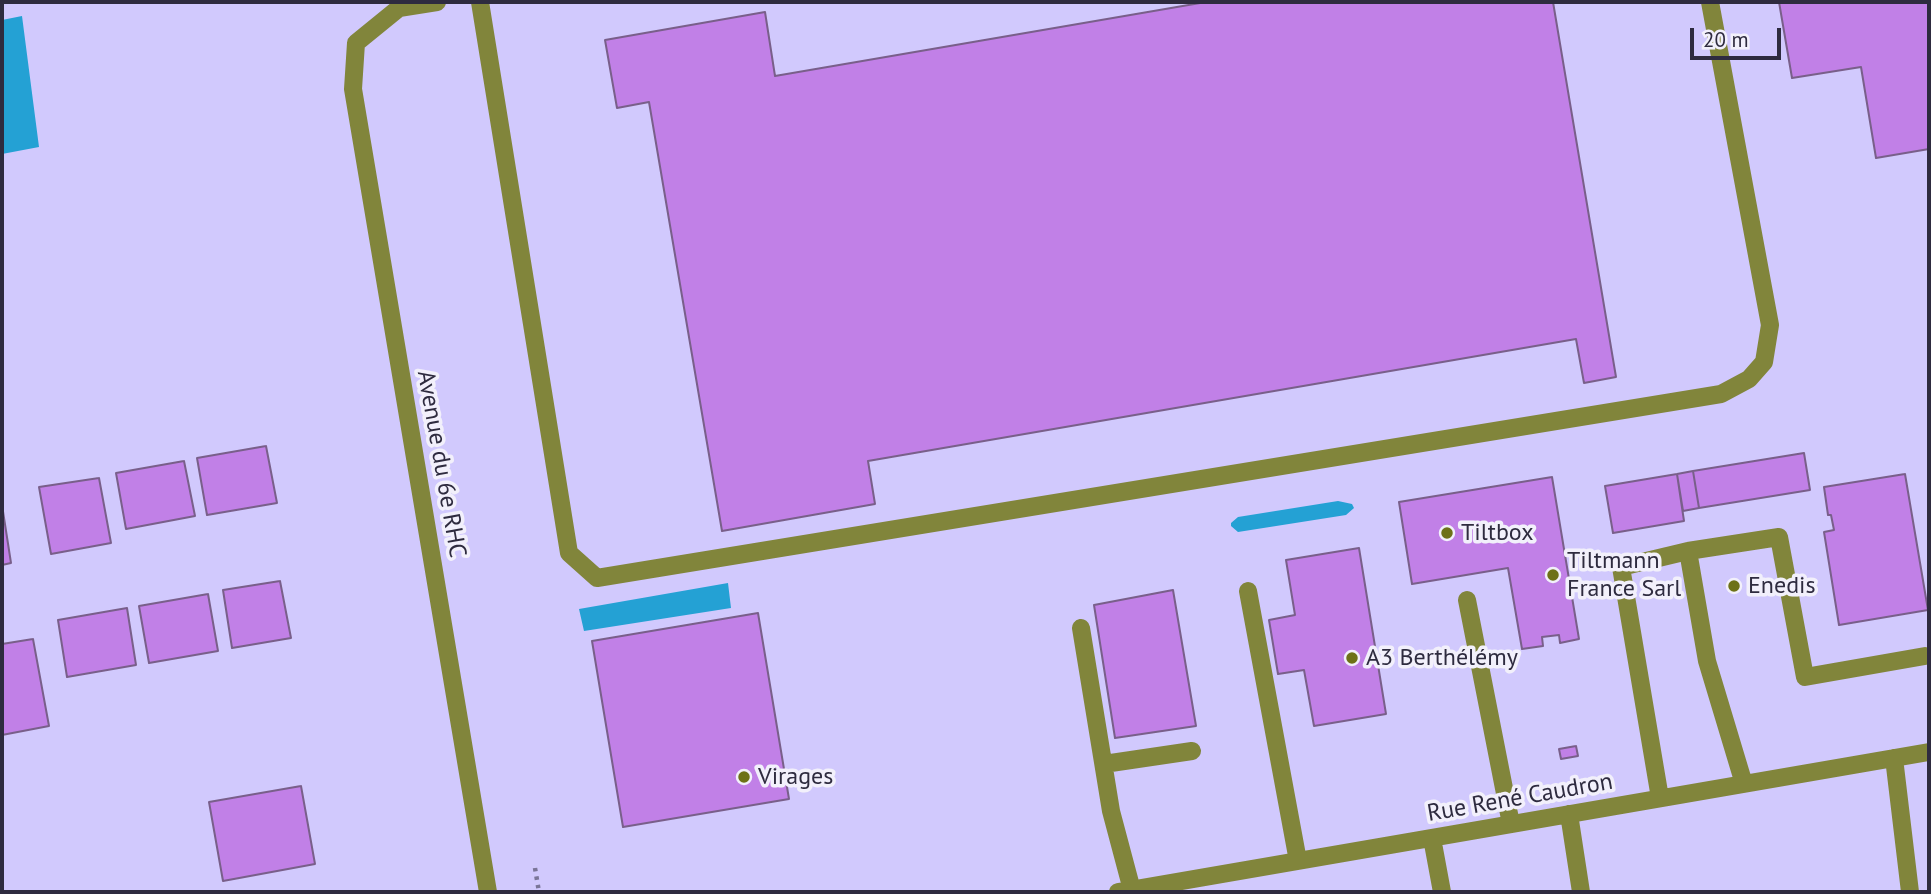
<!DOCTYPE html>
<html>
<head>
<meta charset="utf-8">
<style>
	body { margin:0 }
	#map { position:relative; width:1931px; height:894px; overflow:hidden; background:#d1c9fd; font-family:"PT Sans",sans-serif }
	canvas { display:block }
	.frame { position:absolute; inset:0; border:4px solid #2e2b3f; pointer-events:none }
	.scale { position:absolute; left:1690px; top:28px; width:91px; height:32px; box-sizing:border-box; border:4px solid #2e2b3f; border-top:0; padding-left:9px; font-size:21px; line-height:24px; white-space:nowrap; color:#2e2b3f; -webkit-text-stroke:5px #f2f0fb; paint-order:stroke }
</style>
</head>
<body>
<div id="map">
<canvas width="1931" height="894"></canvas>
<div class="frame"></div>
<div class="scale">20 m</div>
</div>
<script>
const ctx = document.querySelector('canvas').getContext('2d');
ctx.lineJoin = 'round';
function fillPath(path, color) { ctx.fillStyle = color; ctx.fill(path, 'evenodd'); }
const toPath = rows => new Path2D(rows.map(r => 'M' + r).join(''));
function trace(path, color, width, dash) { ctx.strokeStyle = color; ctx.lineWidth = width; ctx.lineCap = dash ? 'butt' : 'round'; ctx.setLineDash(dash || []); ctx.stroke(path); }
function label(font, color, halo, rows, align = 'center') {
  ctx.font = font + ' "PT Sans",sans-serif'; ctx.lineWidth = 7; ctx.setLineDash([]); ctx.textBaseline = 'middle'; ctx.strokeStyle = halo; ctx.fillStyle = color; for (const [text, x, y, turn = 0] of rows) {
    ctx.save(); ctx.translate(x, y); ctx.rotate((+turn || 0) * Math.PI / 180); ctx.textAlign = isNaN(turn) ? turn : align; if (halo) ctx.strokeText(text, 0, 0); ctx.fillText(text, 0, 0); ctx.restore();
  }
}
const water = toPath([
	[22,16,39,147,2,154,2,20],
	[1338,501,1352,504,1354,508,1346,515,1238,532,1231,526,1231,523,1238,517],
	[728,583,731,608,584,631,579,609]
]);
const building = toPath([
	[1206,2,1553,2,1616,377,1584,383,1576,339,868,461,875,504,722,531,649,102,617,108,605,40,765,12,775,76,1206,2],
	[1779,2,1929,2,1929,149,1876,158,1861,67,1792,78,1779,2],
	[266,446,277,503,207,515,197,458,266,446],
	[1804,453,1810,490,1699,508,1693,471,1804,453],
	[184,461,195,516,126,529,116,473,184,461],
	[1693,471,1699,508,1683,511,1677,474,1693,471],
	[1677,474,1684,521,1613,533,1605,486,1677,474],
	[1905,474,1928,610,1839,625,1824,532,1834,530,1831,515,1828,515,1824,487,1905,474],
	[1552,477,1579,639,1560,643,1559,635,1542,637,1543,646,1522,649,1508,568,1412,584,1399,502,1552,477],
	[99,478,111,543,51,554,39,487,99,478],
	[2,505,11,563,2,565,2,505],
	[1359,548,1386,714,1314,726,1304,670,1278,674,1269,620,1295,615,1286,560,1359,548],
	[280,581,291,638,232,648,223,590,280,581],
	[1173,590,1196,726,1115,738,1094,605,1173,590],
	[208,594,218,651,149,663,139,606,208,594],
	[127,608,136,665,67,677,58,620,127,608],
	[758,613,789,799,623,827,592,641,758,613],
	[33,639,49,726,2,735,2,644,33,639],
	[1576,746,1578,756,1561,759,1559,749,1576,746],
	[301,786,315,864,223,881,209,802,301,786]
]);
const path = toPath([
	[535,868,539,892]
]);
const minor = toPath([
	[437,2,399,8,356,43,353,89,488,892],
	[480,2,569,553,597,578,1721,394,1749,379,1764,362,1770,325,1710,2],
	[1248,591,1298,861],
	[1467,600,1511,824],
	[1081,628,1111,811,1132,890],
	[1894,758,1910,892],
	[1104,764,1192,751],
	[1744,784,1707,661,1688,551,1779,537,1805,677,1925,656],
	[1660,798,1621,567,1688,551],
	[1569,814,1581,892],
	[1432,838,1442,892],
	[1118,892,1929,752]
]);
const markers = [
	[1447,533,7,"#6d7117"],
	[1553,575,7,"#6d7117"],
	[1734,586,7,"#6d7117"],
	[1352,658,7,"#6d7117"],
	[744,777,7,"#6d7117"]
];
const streetNames = [
	["Avenue du 6e RHC",441,464,80],
	["Rue René Caudron",1520,798,-10]
];
const poiNames = [
	["Tiltbox",1461,533],
	["Tiltmann",1567,561],
	["France Sarl",1567,589],
	["Enedis",1748,586],
	["A3 Berthélémy",1366,658],
	["Virages",758,777]
];
fillPath(water, '#24a1d4');
fillPath(building, '#c180e7');
trace(building, '#795f8a', 2);
trace(path, '#7a7598', 4.5, [3.5, 5]);
trace(minor, '#81853b', 18);
for (const [x, y, r, color] of markers) { const dot = new Path2D(); dot.arc(x, y, r, 0, 2 * Math.PI); ctx.fillStyle = color; ctx.fill(dot); trace(dot, '#f2f0fb', 2.5); }
label('24px', '#2e2b3f', '#f2f0fb', streetNames);
label('24px', '#2e2b3f', '#f2f0fb', poiNames, 'left');
</script>
</body>
</html>
